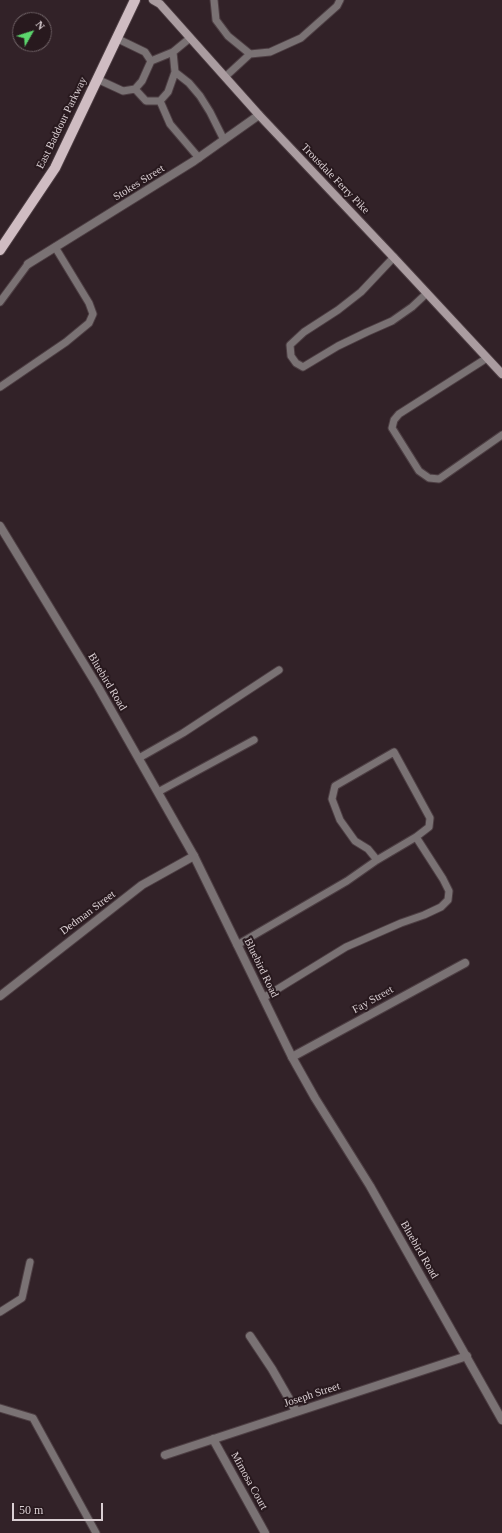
<!DOCTYPE html>
<style>
body{margin:0}
#map{position:relative;width:502px;height:1533px;overflow:hidden;background:#322228;font-family:"Times New Roman",serif}
canvas{display:block}
.north{position:absolute;left:12px;top:12px;width:40px;height:40px;box-sizing:border-box;background:#28191e;border:1px solid #6f6266;border-radius:50%;rotate:51deg;font-size:11px;font-weight:700;line-height:16px;text-align:center;color:#dacfd3}
.north::after{content:'';display:block;margin:auto;width:14px;height:18px;background:#5cd56d;clip-path:polygon(50% 0,100% 100%,50% 72%,0 100%)}
.scale{position:absolute;left:12px;top:1503px;width:91px;height:18px;box-sizing:border-box;border:2px solid #dacfd3;border-top:0;padding-left:5px;font-size:12px;line-height:14px;white-space:nowrap;color:#dacfd3;-webkit-text-stroke:3px #28191e;paint-order:stroke}
</style>
<div id="map">
<canvas width="502" height="1533"></canvas>
<div class="north">N</div>
<div class="scale">50 m</div>
</div>
<script>
const ctx = document.querySelector('canvas').getContext('2d');
ctx.lineJoin = 'round';
const toPath = rows => new Path2D(rows.map(r => 'M' + r).join(''));
function trace(path, color, width, dash) { ctx.strokeStyle = color; ctx.lineWidth = width; ctx.lineCap = dash ? 'butt' : 'round'; ctx.setLineDash(dash || []); ctx.stroke(path); }
function write(font, color, halo, rows, align = 'center') {
  ctx.font = font + ' "Times New Roman",serif'; ctx.lineWidth = 4; ctx.setLineDash([]); ctx.textBaseline = 'middle'; ctx.strokeStyle = halo; ctx.fillStyle = color; for (const [text, x, y, turn = 0] of rows) {
    ctx.save(); ctx.translate(x, y); ctx.rotate((+turn || 0) * Math.PI / 180); ctx.textAlign = isNaN(turn) ? turn : align; if (halo) ctx.strokeText(text, 0, 0); ctx.fillText(text, 0, 0); ctx.restore();
  }
}
const service = toPath([
 [214,0,216,20,228,36,250,54,270,52,301,38,337,6,340,0],
 [151,61,173,52,190,38],
 [175,72,189,83,200,96,210,112,224,140],
 [225,77,250,54],
 [97,79,123,91,135,89,142,81,151,61,145,52,116,38],
 [135,89,146,101,160,101,168,92,175,72,173,52],
 [160,101,170,124,199,158],
 [394,257,361,292,338,310,304,332,290,345,291,356,296,363,303,367,338,346,367,332,392,321,412,307,427,293],
 [0,302,28,264],
 [487,358,399,414,394,420,392,428,419,471,429,478,439,479,502,435],
 [0,387,66,342,89,323,93,314,89,303,55,247],
 [139,758,183,733,279,670],
 [158,792,254,740],
 [237,945,347,881,377,860,416,837,429,827,430,818,394,752,335,786,332,799,340,820,355,841,368,849,377,860],
 [263,998,346,947,401,923,424,915,441,907,448,900,449,891,443,879,416,837],
 [0,1312,22,1298,30,1262],
 [0,1408,33,1418,96,1533]
]);
const minor = toPath([
 [28,264,194,161,259,115],
 [0,996,142,885,194,856],
 [292,1057,465,963],
 [250,1336,272,1369,296,1411],
 [213,1439,265,1533],
 [165,1455,467,1356]
]);
const tertiary = toPath([
 [0,526,98,687,194,856,292,1057,315,1098,370,1186,502,1420]
]);
const secondary = toPath([
 [153,0,160,4,259,115,397,261,502,374]
]);
const primary = toPath([
 [0,250,55,168,135,0]
]);
const streetNames = [
 ["East Baddour Parkway",62,123,-64],
 ["Trousdale Ferry Pike",335,179,46],
 ["Stokes Street",139,183,-32],
 ["Bluebird Road",107,682,59],
 ["Dedman Street",88,913,-37],
 ["Bluebird Road",261,968,64],
 ["Fay Street",373,1000,-29],
 ["Bluebird Road",419,1250,60],
 ["Joseph Street",312,1395,-18],
 ["Mimosa Court",249,1481,61]
];
trace(service, '#4d3e43', 9);
trace(minor, '#4d3e43', 10);
trace(tertiary, '#4d3e43', 10);
trace(secondary, '#4d3e43', 10);
trace(primary, '#4d3e43', 12);
trace(service, '#7a7274', 7);
trace(minor, '#7a7274', 8);
trace(tertiary, '#7a7274', 8);
trace(secondary, '#aa9ca0', 8);
trace(primary, '#cfbcc2', 10);
write('11px', '#dacfd3', '#28191e', streetNames);
</script>
